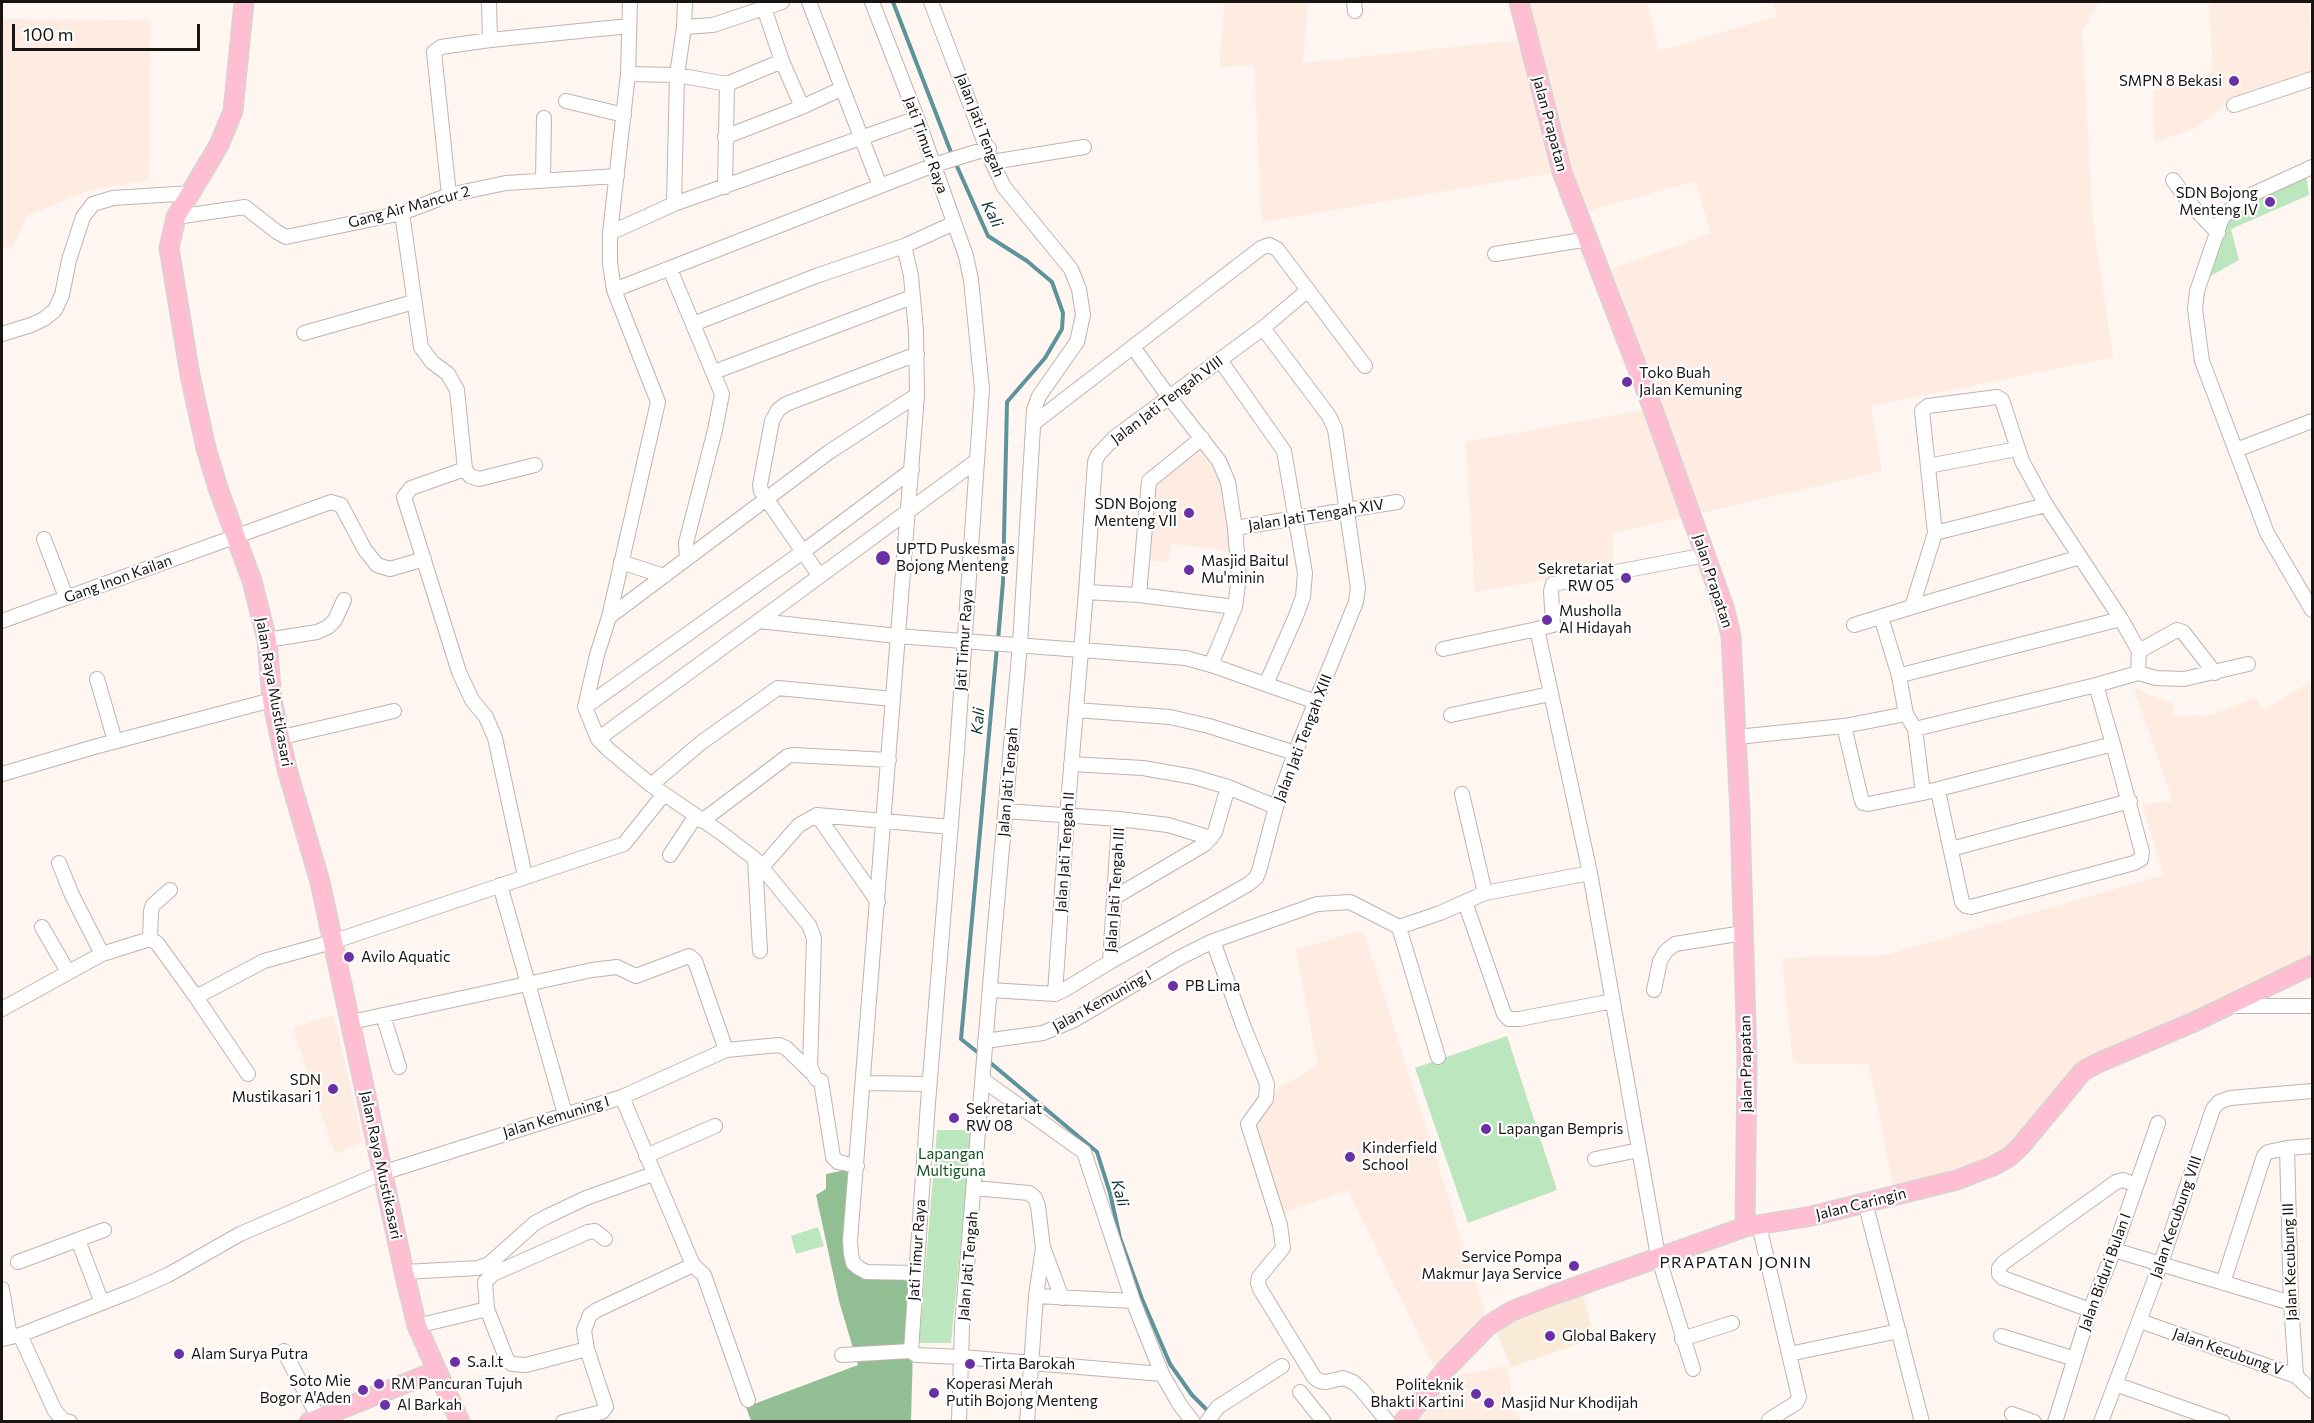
<!DOCTYPE html>
<style>
body{margin:0}
#map{position:relative;width:2314px;height:1423px;overflow:hidden;background:#fff5f1;font-family:Commissioner,sans-serif}
canvas{display:block}
.frame{position:absolute;inset:0;border:3px solid #171412;pointer-events:none}
.scale{position:absolute;left:12px;top:24px;width:188px;height:27px;box-sizing:border-box;border:3px solid #171412;border-top:0;padding-left:8px;font-size:18px;line-height:21px;white-space:nowrap;color:#171412;-webkit-text-stroke:4px #fff;paint-order:stroke}
</style>
<div id="map">
<canvas width="2314" height="1423"></canvas>
<div class="frame"></div>
<div class="scale">100 m</div>
</div>
<script>
const ctx = document.querySelector('canvas').getContext('2d');
ctx.lineJoin = 'round';
function fillPath(path, color) { ctx.fillStyle = color; ctx.fill(path, 'evenodd'); }
const toPath = rows => new Path2D(rows.map(r => 'M' + r).join(''));
function trace(path, color, width, dash) { ctx.strokeStyle = color; ctx.lineWidth = width; ctx.lineCap = dash ? 'butt' : 'round'; ctx.setLineDash(dash || []); ctx.stroke(path); }
function write(font, color, halo, rows, align = 'center') {
  ctx.font = font + ' Commissioner,sans-serif'; ctx.lineWidth = 4.5; ctx.setLineDash([]); ctx.textBaseline = 'middle'; ctx.strokeStyle = halo; ctx.fillStyle = color; for (const [text, x, y, turn = 0] of rows) {
    ctx.save(); ctx.translate(x, y); ctx.rotate((+turn || 0) * Math.PI / 180); ctx.textAlign = isNaN(turn) ? turn : align; if (halo) ctx.strokeText(text, 0, 0); ctx.fillText(text, 0, 0); ctx.restore();
  }
}
const commercial = toPath([
 [1582,1291,1594,1338,1511,1367,1496,1330,1537,1308]
]);
const built = toPath([
 [1225,2,1308,2,1303,63,1520,40,1508,2,1647,2,1659,51,1777,16,1773,2,2099,2,2082,32,2093,222,2113,357,1871,406,1882,471,1613,533,1613,568,1475,592,1466,442,1660,407,1612,269,1711,233,1695,181,1585,212,1570,170,1262,222,1254,65,1219,67],
 [2209,2,2309,2,2312,70,2228,103,2196,128,2154,142,2154,91,2213,71],
 [2,19,150,20,149,180,90,190,27,216,13,247,2,248],
 [1201,443,1225,483,1233,551,1172,544,1168,562,1145,560,1151,482],
 [2312,681,2312,966,2081,1070,2020,1149,1896,1200,1869,1064,1793,1063,1782,958,1886,955,2164,875,2142,804,2173,801,2134,688,2173,704,2172,716,2212,715,2254,698,2264,710],
 [1361,930,1365,936,1489,1325,1439,1377,1348,1190,1281,1214,1254,1124,1276,1089,1318,1066,1296,950],
 [334,1015,363,1142,335,1154,293,1028],
 [1506,1366,1516,1412,1522,1421,1414,1422,1457,1376]
]);
const green = toPath([
 [2306,174,2309,195,2231,229,2239,260,2209,277,2221,229,2239,204],
 [1507,1036,1557,1190,1468,1223,1415,1068],
 [937,1130,972,1130,951,1343,919,1343],
 [818,1227,824,1246,796,1254,791,1236]
]);
const forest = toPath([
 [850,1169,854,1263,859,1268,915,1273,911,1421,751,1421,746,1407,858,1365,839,1301,816,1195,826,1189,826,1174]
]);
const stream = toPath([
 [893,2,952,155],
 [955,162,988,236,1027,261,1052,282,1063,313,1062,329,1045,358,1007,402,1003,582,998,640],
 [981,1055,961,1039,997,647],
 [987,1060,1097,1152,1110,1193,1120,1238,1142,1299,1170,1364,1192,1395,1209,1412]
]);
const minor = toPath([
 [630,2,628,74,610,233,610,263,614,290,658,402,609,617,597,655,585,707,598,739,609,750,651,785,720,832,755,859,809,925,814,938,810,1067,816,1079,821,1081,833,1157,838,1162,857,1166],
 [809,2,880,186],
 [872,2,917,118,966,256,971,280,982,389,957,750,928,1103,911,1351,916,1355,962,1357,1162,1374,1180,1405,1193,1422],
 [931,2,992,162,1004,187,1071,269,1079,289,1083,315,1077,342,1039,396,1034,410,1020,644,994,938,962,1326,959,1422],
 [1354,2,1355,11],
 [764,8,782,61,802,107],
 [684,27,713,25,782,2],
 [490,40,629,26],
 [628,74,677,75,727,84,782,61],
 [566,101,624,115],
 [2234,105,2312,79],
 [725,137,802,107,841,89],
 [992,162,1084,147],
 [2312,167,2240,200,2222,218,2197,291,2195,309,2202,361,2267,533,2312,610],
 [543,180,544,118],
 [2173,180,2192,206,2218,233],
 [725,187,727,84],
 [449,195,434,52,441,47,490,40,489,2],
 [674,204,677,75,684,27,685,2],
 [402,213,421,347,432,362,448,374,457,390,465,469,411,488,404,497,459,672,472,700,486,717,495,738,525,876],
 [176,217,245,207,277,232,286,237,402,213,449,195,506,183,617,176],
 [610,233,674,204,917,118],
 [904,246,911,276,916,331,917,395,850,1240,851,1254,853,1263,859,1268,866,1272,915,1273],
 [1495,254,1589,239],
 [670,269,722,394,715,430,686,543,687,558],
 [614,290,934,165,989,148],
 [693,324,816,276,904,246,954,223],
 [304,333,414,302],
 [2,334,31,325,44,319,55,310,62,295,69,260,83,217,93,204,113,198,192,193],
 [1133,347,1169,397,1219,461,1228,482,1235,528,1239,578,1235,607,1211,665],
 [1220,360,1284,451,1305,573,1303,597,1296,616,1266,684],
 [714,372,912,297],
 [1034,423,1261,248,1269,245,1277,249,1365,366],
 [2236,450,2312,421],
 [1928,466,2017,449],
 [465,469,470,476,479,479,535,465],
 [1235,528,1397,502],
 [1935,533,2046,505],
 [44,539,66,597],
 [621,562,664,576],
 [819,575,761,491,760,485,772,421,778,410,786,404,917,354],
 [1086,592,1139,595,1235,607],
 [1139,595,1149,481,1202,438],
 [1912,607,2080,557],
 [609,617,829,452,917,395],
 [1881,617,1899,676],
 [2,621,331,502,341,505,365,550,377,565,390,569,424,559],
 [759,621,897,636,1186,658,1211,665,1316,702],
 [1854,625,1912,607,1935,533,1922,411,1928,406,1997,397,2002,400,2022,461,2046,505,2121,619],
 [267,640,317,632,328,627,335,620,344,600],
 [1443,649,1537,629],
 [2138,673,2156,678,2184,679,2248,664],
 [97,679,115,741],
 [585,707,804,551,912,470],
 [1076,710,1170,717,1209,726,1295,753],
 [1906,714,1899,676,1905,674,2121,619,2139,651],
 [1451,715,1550,694],
 [1844,726,1861,798,1863,803,1868,804,1923,793,1915,729],
 [282,737,394,711],
 [1737,737,1844,726,1906,714,1915,729,2096,685,2138,673,2139,651,2177,630,2183,632,2215,673],
 [598,739,975,462],
 [1071,764,1143,768,1194,777,1228,787,1276,807],
 [2,774,94,747,272,700],
 [651,785,702,742,778,688,893,699],
 [1938,791,1962,902,1966,906,1971,907,2134,863,2141,859,2142,852,2113,744],
 [1923,793,2113,744,2096,685],
 [1462,794,1485,893],
 [1005,811,1119,819,1168,825,1211,838],
 [817,815,878,902],
 [702,821,788,756,793,755,889,760],
 [1951,849,2130,801],
 [670,855,695,817],
 [755,859,760,951],
 [59,863,72,895,102,954],
 [763,866,799,825,817,815,951,827],
 [500,885,565,1114],
 [1115,897,1205,844,1215,832,1228,787],
 [1465,902,1504,1014,1509,1019,1519,1019,1613,1001],
 [42,927,68,972],
 [1399,927,1438,1057],
 [150,939,151,911,153,905,170,890],
 [1213,941,1243,1025,1267,1084,1266,1099,1248,1124,1280,1225,1283,1248,1259,1277,1258,1283,1260,1289,1314,1377,1319,1381,1326,1382,1343,1378,1353,1382,1361,1389,1388,1422],
 [1110,962,1119,819],
 [990,990,1055,994,1064,990,1110,962,1247,885,1256,878,1259,871,1276,807,1295,753,1356,602,1358,588,1335,429,1329,416,1263,328],
 [1654,990,1660,961,1666,951,1675,944,1743,933],
 [1055,994,1067,816,1086,592,1095,462,1098,455,1114,438,1263,328,1308,290],
 [196,997,248,1074],
 [2231,1006,2312,1006],
 [2,1009,102,954,150,939,157,943,196,997,264,961,332,942,624,844,664,794],
 [383,1015,399,1067],
 [351,1022,592,970,617,967,636,976,689,956,695,961,726,1050],
 [985,1041,1043,1033,1074,1020,1179,958,1213,941,1317,904,1350,902,1399,927,1440,913,1485,893,1590,873],
 [983,1080,1084,1152,1133,1301,1162,1374],
 [863,1083,929,1084],
 [622,1097,693,1265,704,1275,748,1400],
 [2287,1148,2291,1303,2296,1376],
 [646,1156,715,1126],
 [1595,1159,1639,1150],
 [974,1188,1029,1193,1035,1198,1038,1206,1043,1248,1036,1296,1027,1422],
 [1865,1202,1922,1422],
 [1759,1225,1799,1397,1796,1403,1769,1420],
 [78,1240,102,1303],
 [1044,1250,1062,1298],
 [2114,1250,2291,1303],
 [18,1262,104,1230],
 [404,1272,478,1268,489,1264,535,1223,548,1216,586,1198,653,1174],
 [2223,1283,2264,1156,2268,1152,2287,1148,2312,1146],
 [2,1289,10,1337],
 [1036,1296,1133,1301],
 [487,1309,507,1360,512,1364,526,1365,587,1349],
 [2090,1310,2003,1278,1999,1274,1999,1268,2003,1263,2116,1182,2123,1180,2136,1185],
 [2140,1321,2296,1376,2312,1391],
 [417,1326,487,1309,485,1282,493,1274,588,1232,595,1231,605,1239],
 [20,1335,55,1411,64,1421,70,1422],
 [2001,1336,2075,1359],
 [2,1339,20,1335,132,1291,168,1275,240,1234,382,1173,622,1097,726,1050,779,1045,786,1048,812,1073],
 [1682,1339,1732,1323],
 [284,1351,318,1417],
 [1789,1354,1899,1331],
 [842,1355,911,1351],
 [1693,1369,1658,1256,1590,873,1537,629,1553,625,1551,591,1553,584,1706,555],
 [2115,1384,2223,1422],
 [1300,1392,1324,1422],
 [2012,1414,2034,1422],
 [563,1422,602,1412,606,1407,587,1349,584,1330,590,1315,597,1310,693,1265],
 [1207,1422,1218,1407,1282,1366],
 [2055,1422,2090,1310,2114,1250,2158,1123],
 [2101,1422,2161,1263,2213,1109,2219,1102,2230,1098,2312,1091]
]);
const major = toPath([
 [244,2,233,111,219,145,176,217,169,248,190,375,206,448,218,488,252,581,267,640,272,700,287,769,320,882,404,1272,417,1326,460,1422],
 [1519,2,1562,172,1650,401,1725,610,1731,636,1740,813,1747,1061,1745,1227],
 [309,1422,436,1371],
 [1403,1422,1446,1369,1489,1325,1512,1311,1553,1295,1745,1227,1812,1216,1957,1180,1993,1166,2009,1157,2020,1147,2083,1071,2098,1063,2196,1021,2312,965]
]);
const markers = [
 [2234,81,6,"#6c30a6"],
 [2270,202,6,"#6c30a6"],
 [1627,382,6,"#6c30a6"],
 [1189,513,6,"#6c30a6"],
 [883,558,8,"#6c30a6"],
 [1189,570,6,"#6c30a6"],
 [1626,578,6,"#6c30a6"],
 [1547,620,6,"#6c30a6"],
 [349,957,6,"#6c30a6"],
 [1173,986,6,"#6c30a6"],
 [333,1089,6,"#6c30a6"],
 [954,1118,6,"#6c30a6"],
 [1486,1129,6,"#6c30a6"],
 [1350,1157,6,"#6c30a6"],
 [1574,1266,6,"#6c30a6"],
 [1550,1336,6,"#6c30a6"],
 [179,1354,6,"#6c30a6"],
 [455,1362,6,"#6c30a6"],
 [970,1364,6,"#6c30a6"],
 [379,1384,6,"#6c30a6"],
 [363,1390,6,"#6c30a6"],
 [934,1393,6,"#6c30a6"],
 [1476,1394,6,"#6c30a6"],
 [1489,1403,6,"#6c30a6"],
 [385,1405,6,"#6c30a6"]
];
const poiNames = [
 ["SMPN 8 Bekasi",2222,81,"right"],
 ["SDN Bojong",2258,193,"right"],
 ["Menteng IV",2258,210,"right"],
 ["Toko Buah",1639,373],
 ["Jalan Kemuning",1639,390],
 ["SDN Bojong",1177,504,"right"],
 ["Menteng VII",1177,521,"right"],
 ["UPTD Puskesmas",896,549],
 ["Bojong Menteng",896,566],
 ["Masjid Baitul",1201,561],
 ["Mu'minin",1201,578],
 ["Sekretariat",1614,569,"right"],
 ["RW 05",1614,586,"right"],
 ["Musholla",1559,611],
 ["Al Hidayah",1559,628],
 ["Avilo Aquatic",361,957],
 ["PB Lima",1185,986],
 ["SDN",321,1080,"right"],
 ["Mustikasari 1",321,1097,"right"],
 ["Sekretariat",966,1109],
 ["RW 08",966,1126],
 ["Lapangan Bempris",1498,1129],
 ["Kinderfield",1362,1148],
 ["School",1362,1165],
 ["Service Pompa",1562,1257,"right"],
 ["Makmur Jaya Service",1562,1274,"right"],
 ["Global Bakery",1562,1336],
 ["Alam Surya Putra",191,1354],
 ["S.a.l.t",467,1362],
 ["Tirta Barokah",982,1364],
 ["Soto Mie",351,1381,"right"],
 ["Bogor A'Aden",351,1398,"right"],
 ["RM Pancuran Tujuh",391,1384],
 ["Koperasi Merah",946,1384],
 ["Putih Bojong Menteng",946,1401],
 ["Politeknik",1464,1385,"right"],
 ["Bhakti Kartini",1464,1402,"right"],
 ["Masjid Nur Khodijah",1501,1403],
 ["Al Barkah",397,1405]
];
const streetNames = [
 ["Jalan Prapatan",1550,124,75],
 ["Jalan Jati Tengah",980,125,69],
 ["Jati Timur Raya",926,145,70],
 ["Gang Air Mancur 2",409,207,-15],
 ["Jalan Jati Tengah VIII",1167,400,-37],
 ["Jalan Jati Tengah XIV",1316,515,-9],
 ["Gang Inon Kailan",118,579,-20],
 ["Jalan Prapatan",1713,581,72],
 ["Jati Timur Raya",964,640,-86],
 ["Jalan Raya Mustikasari",274,692,80],
 ["Jalan Jati Tengah XIII",1303,738,-69],
 ["Jalan Jati Tengah",1008,782,-85],
 ["Jalan Jati Tengah II",1065,852,-86],
 ["Jalan Jati Tengah III",1115,890,-86],
 ["Jalan Kemuning I",1102,1001,-29],
 ["Jalan Prapatan",1746,1064,-91],
 ["Jalan Kemuning I",556,1117,-17],
 ["Jalan Raya Mustikasari",381,1165,78],
 ["Jalan Caringin",1861,1204,-14],
 ["Jalan Kecubung VIII",2176,1217,-71],
 ["Jati Timur Raya",917,1250,-86],
 ["Jalan Kecubung III",2290,1262,-92],
 ["Jalan Jati Tengah",968,1266,-85],
 ["Jalan Biduri Bulan I",2105,1272,-70],
 ["Jalan Kecubung V",2228,1352,19]
];
const parkNames = [
 ["Lapangan",951,1154],
 ["Multiguna",951,1171]
];
const waterNames = [
 ["Kali",992,214,63],
 ["Kali",978,721,-85],
 ["Kali",1120,1193,75]
];
const neighbourhoodNames = [
 ["PRAPATAN JONIN",1736,1263]
];
fillPath(commercial, '#faebd8');
fillPath(built, '#feebe2');
fillPath(green, '#bce6be');
fillPath(forest, '#91bf93');
trace(stream, '#5d939a', 4);
trace(minor, '#bfb4af', 16);
trace(major, '#d5d5d4', 21);
trace(minor, '#fff', 14);
trace(major, '#ffbed1', 18);
for (const [x, y, r, color] of markers) { const dot = new Path2D(); dot.arc(x, y, r, 0, 2 * Math.PI); ctx.fillStyle = color; ctx.fill(dot); trace(dot, '#fff', 2); }
write('15px', '#171412', '#fff', poiNames, 'left');
write('15px', '#171412', '#fff', streetNames);
write('15px', '#0e531c', '#fff', parkNames);
write('italic 16px', '#0d3439', '#fff', waterNames);
ctx.letterSpacing = '1.5px';
write('16px', '#171412', '#fff', neighbourhoodNames);
ctx.letterSpacing = '0px';
</script>
